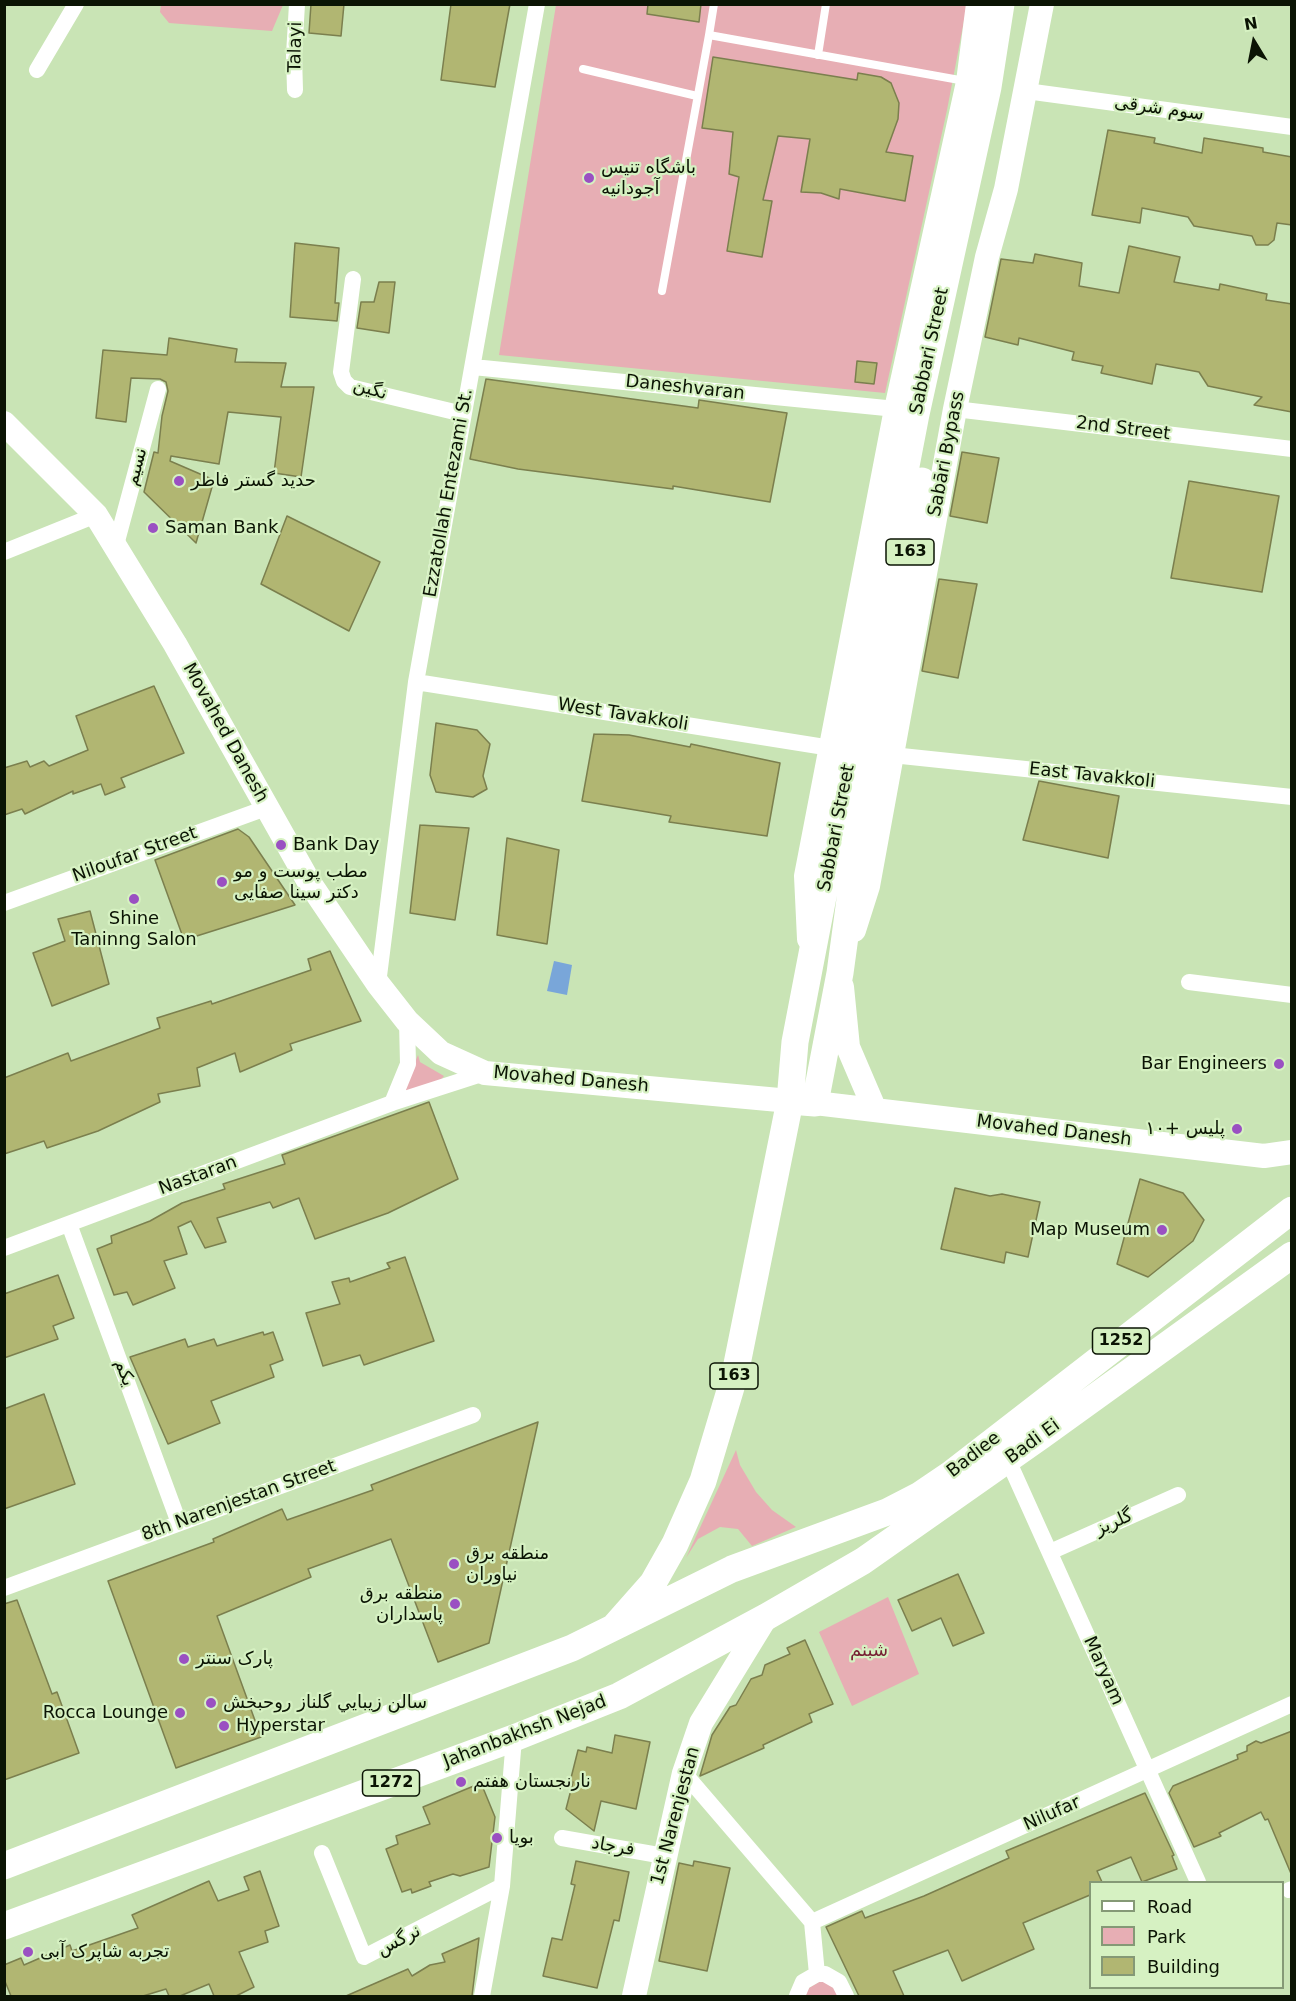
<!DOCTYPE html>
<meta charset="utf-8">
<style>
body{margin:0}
#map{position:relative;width:1296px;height:2001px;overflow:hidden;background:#c9e4b5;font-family:"DejaVu Sans",sans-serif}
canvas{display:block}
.frame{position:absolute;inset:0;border:6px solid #0b1404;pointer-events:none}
.legend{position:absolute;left:1089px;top:1881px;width:195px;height:108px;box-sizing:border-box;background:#d6f1c2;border:2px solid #859976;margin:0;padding:8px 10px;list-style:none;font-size:18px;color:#0b1404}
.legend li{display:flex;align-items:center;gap:12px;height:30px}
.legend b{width:30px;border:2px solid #859976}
.north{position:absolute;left:1224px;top:12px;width:60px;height:60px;-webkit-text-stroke:4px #d6f1c2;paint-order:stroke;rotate:350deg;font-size:16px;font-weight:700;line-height:24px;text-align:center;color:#0b1404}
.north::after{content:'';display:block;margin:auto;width:21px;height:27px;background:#0b1404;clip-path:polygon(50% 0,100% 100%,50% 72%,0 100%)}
</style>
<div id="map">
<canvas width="1296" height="2001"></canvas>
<div class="frame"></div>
<ul class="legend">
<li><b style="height:8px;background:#fff"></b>Road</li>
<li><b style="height:16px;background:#e7aeb4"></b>Park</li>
<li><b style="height:16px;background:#b1b672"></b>Building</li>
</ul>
<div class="north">N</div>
</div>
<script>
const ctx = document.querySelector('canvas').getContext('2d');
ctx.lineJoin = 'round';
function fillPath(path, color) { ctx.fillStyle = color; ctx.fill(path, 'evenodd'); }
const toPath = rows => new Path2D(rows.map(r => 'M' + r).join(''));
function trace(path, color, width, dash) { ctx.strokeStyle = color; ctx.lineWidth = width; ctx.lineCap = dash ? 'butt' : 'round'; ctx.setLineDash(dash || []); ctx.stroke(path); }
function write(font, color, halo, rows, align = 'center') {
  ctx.font = font + ' "DejaVu Sans","Noto Sans Arabic",sans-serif'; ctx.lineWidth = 4.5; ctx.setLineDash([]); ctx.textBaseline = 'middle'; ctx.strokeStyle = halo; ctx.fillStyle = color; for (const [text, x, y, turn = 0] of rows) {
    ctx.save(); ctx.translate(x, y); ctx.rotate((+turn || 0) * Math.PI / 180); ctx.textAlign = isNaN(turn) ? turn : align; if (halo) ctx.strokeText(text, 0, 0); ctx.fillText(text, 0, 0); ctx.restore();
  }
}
const green = toPath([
 [161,5,161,4,283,5,272,31,169,23,160,12],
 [556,5,967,5,947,110,885,393,499,355],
 [418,1055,420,1062,444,1076,438,1083,403,1092],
 [736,1450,740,1465,756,1492,772,1510,796,1527,752,1546,738,1529,720,1527,698,1539,686,1558],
 [888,1597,919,1674,852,1706,819,1632],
 [824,1979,842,1996,802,1996,802,1992]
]);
const water = toPath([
 [554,961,572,965,567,995,547,991]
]);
const building = toPath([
 [311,4,344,4,341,36,309,33,311,4],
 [451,4,510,4,495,87,441,80,451,4],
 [648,4,701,4,699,22,647,14,648,4],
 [713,57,857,80,858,73,881,77,891,83,899,103,898,119,886,152,913,156,905,201,840,189,839,199,821,193,801,192,810,139,778,136,763,200,772,201,762,257,727,251,739,177,729,174,733,132,702,128,713,57],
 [1108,130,1155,138,1154,143,1202,153,1204,138,1263,148,1263,152,1292,157,1292,225,1277,223,1274,240,1268,245,1256,245,1252,236,1194,226,1188,217,1142,208,1140,223,1092,215,1108,130],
 [295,243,339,248,335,303,339,303,337,321,290,317,295,243],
 [1129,246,1180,257,1174,282,1219,290,1220,284,1267,294,1266,300,1292,304,1292,412,1254,405,1262,397,1208,386,1199,372,1156,364,1152,384,1101,373,1103,366,1072,360,1074,352,1019,338,1018,345,985,337,1001,259,1033,263,1035,254,1082,263,1079,286,1119,293,1129,246],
 [379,282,395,282,389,333,357,328,361,302,374,302,379,282],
 [169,338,237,349,235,362,286,363,281,387,314,387,301,477,274,473,281,417,228,412,219,464,171,456,170,461,214,480,196,543,144,492,154,452,158,453,162,416,168,391,166,382,160,379,131,378,126,422,96,418,103,350,167,355,169,338],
 [857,361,877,363,874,384,855,382,857,361],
 [486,379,698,408,699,400,787,413,770,502,673,486,673,489,518,469,470,459,486,379],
 [962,452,999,458,987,523,950,516,962,452],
 [1189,481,1279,496,1262,592,1171,578,1189,481],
 [287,516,380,562,349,631,261,584,287,516],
 [939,579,977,584,958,678,922,671,939,579],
 [154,686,184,753,121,778,125,787,105,795,101,784,73,794,73,791,25,814,22,809,4,815,4,768,27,761,30,767,44,761,49,766,88,750,76,716,154,686],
 [436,723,477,730,490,744,483,776,487,789,473,797,436,792,430,775,436,723],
 [594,734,629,735,690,747,691,744,780,763,767,836,669,822,671,816,582,801,594,734],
 [1039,781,1119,796,1108,858,1023,840,1039,781],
 [420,825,469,828,455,920,410,913,420,825],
 [238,829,249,837,295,905,184,940,155,860,238,829],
 [507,838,559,850,547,944,497,935,507,838],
 [90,911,109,984,52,1006,33,953,65,941,58,919,90,911],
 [330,951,361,1021,290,1044,292,1050,240,1072,235,1053,197,1068,200,1086,158,1094,160,1102,98,1131,47,1148,44,1141,4,1154,4,1078,68,1053,71,1061,160,1028,157,1018,211,1001,212,1004,311,970,308,959,330,951],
 [429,1102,458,1179,388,1213,315,1239,299,1198,273,1208,270,1202,217,1218,226,1242,205,1248,191,1221,178,1227,187,1254,164,1261,175,1288,133,1305,127,1292,114,1295,97,1249,112,1243,111,1236,150,1221,182,1203,225,1189,223,1184,285,1164,282,1155,429,1102],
 [1140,1179,1183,1193,1204,1220,1193,1241,1148,1277,1117,1264,1140,1179],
 [955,1188,990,1196,1002,1194,1040,1202,1028,1257,1006,1252,1004,1263,941,1249,955,1188],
 [405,1257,434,1341,364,1365,360,1355,323,1366,306,1313,340,1304,332,1282,349,1278,350,1282,390,1268,387,1263,405,1257],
 [58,1275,74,1318,53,1326,58,1339,4,1358,4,1294,58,1275],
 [263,1332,264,1335,273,1332,283,1360,270,1365,274,1377,211,1401,220,1423,168,1444,130,1357,185,1339,188,1347,214,1339,217,1346,263,1332],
 [44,1394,75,1484,4,1509,4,1409,44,1394],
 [538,1422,489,1643,438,1662,391,1539,308,1569,311,1577,217,1616,261,1737,176,1768,108,1581,214,1542,213,1539,282,1509,287,1520,373,1490,371,1485,538,1422],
 [958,1574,984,1633,953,1646,941,1618,912,1631,898,1600,958,1574],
 [17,1600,52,1694,57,1692,79,1753,4,1780,4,1604,17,1600],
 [805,1640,833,1704,809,1714,812,1722,763,1745,764,1748,700,1776,712,1735,730,1707,736,1705,751,1679,762,1675,765,1665,790,1654,787,1648,805,1640],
 [1292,1731,1292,1876,1268,1819,1265,1820,1261,1812,1219,1833,1221,1836,1194,1847,1169,1793,1173,1786,1238,1759,1237,1755,1247,1751,1247,1746,1256,1741,1261,1743,1292,1731],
 [615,1735,650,1742,636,1809,601,1801,594,1831,566,1809,573,1782,570,1782,578,1750,586,1752,587,1747,612,1753,615,1735],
 [481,1783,495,1817,489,1867,460,1876,453,1874,429,1882,431,1886,412,1893,411,1889,402,1892,386,1849,398,1844,396,1836,430,1824,423,1807,481,1783],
 [1145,1793,1174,1855,1172,1856,1177,1869,1142,1882,1131,1857,1097,1871,1102,1882,1090,1882,1090,1895,1023,1923,1034,1949,962,1981,948,1950,893,1971,904,1996,859,1996,826,1927,862,1911,865,1918,924,1896,1009,1858,1006,1851,1145,1793],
 [576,1861,629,1872,619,1921,614,1920,597,1988,543,1976,552,1938,562,1940,575,1885,571,1884,576,1861],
 [694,1861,730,1868,707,1971,659,1961,679,1863,693,1866,694,1861],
 [260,1871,279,1926,265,1931,268,1942,239,1952,254,1987,236,1996,214,1996,209,1984,180,1996,169,1996,166,1989,143,1996,11,1996,4,1979,4,1965,21,1958,24,1965,70,1945,72,1951,138,1928,132,1915,209,1881,218,1901,249,1890,244,1877,260,1871],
 [479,1938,472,1996,346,1996,408,1969,412,1976,430,1965,445,1962,442,1954,479,1938]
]);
const lane = toPath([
 [714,4,709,35,965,81],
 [818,55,826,4],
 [583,69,697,96],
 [662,291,709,35]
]);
const street = toPath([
 [37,70,76,4],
 [295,90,294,55,297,4],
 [1026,91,1292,127],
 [353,279,341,372,344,381,350,387,463,414],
 [473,367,896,409],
 [955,409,1292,449],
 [116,545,158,389],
 [4,552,96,515],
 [416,682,831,748],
 [892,755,1292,797],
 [4,903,266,808],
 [1189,982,1292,995],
 [378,984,416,682,537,4],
 [392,1103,408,1064,407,1021],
 [69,1224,179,1523],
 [4,1248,392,1103,485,1073],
 [1008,1460,1198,1882],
 [1050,1552,1178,1495],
 [4,1588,473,1415],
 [684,1773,812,1922,817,1974],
 [562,1838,664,1856],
 [322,1853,364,1957,502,1886],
 [1289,1890,1292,1889],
 [812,1922,1292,1704],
 [482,1996,502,1886,514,1738],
 [797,1996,803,1982,817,1974,825,1974,839,1982,846,1996]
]);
const secondary = toPath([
 [4,423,96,515,175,644,309,882,378,984,407,1021,441,1053,485,1073,790,1101],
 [854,930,868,886,955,409,987,257,1006,189,1042,4],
 [809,939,806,876,896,409,968,82,978,4],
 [842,987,848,1047,875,1110],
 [815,1103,1264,1156,1292,1152],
 [634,1996,684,1773,701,1723,766,1617]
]);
const primary = toPath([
 [790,1101,815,1103,840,973,852,885,922,481],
 [615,1626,653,1583,675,1544,703,1481,735,1374,790,1101,795,1042,916,414,988,87,1001,4],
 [4,1866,572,1648,732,1569,887,1512,920,1495,951,1474,1292,1210],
 [4,1926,514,1738,619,1696,766,1617,863,1561,1041,1436,1292,1255]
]);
const markers = [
 [589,178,6,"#9a50c2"],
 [179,481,6,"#9a50c2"],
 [153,528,6,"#9a50c2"],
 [281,845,6,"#9a50c2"],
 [222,882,6,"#9a50c2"],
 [134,899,6,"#9a50c2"],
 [1279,1064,6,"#9a50c2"],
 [1237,1129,6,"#9a50c2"],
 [1162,1230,6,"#9a50c2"],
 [454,1564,6,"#9a50c2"],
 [455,1604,6,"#9a50c2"],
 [184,1659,6,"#9a50c2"],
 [211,1703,6,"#9a50c2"],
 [180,1713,6,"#9a50c2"],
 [224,1726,6,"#9a50c2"],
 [461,1782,6,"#9a50c2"],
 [497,1838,6,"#9a50c2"],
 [28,1952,6,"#9a50c2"]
];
const shields = [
 [910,552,48],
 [1121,1341,57],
 [734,1376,48],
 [391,1783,57]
];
const shieldNames = [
 ["163",910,552],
 ["1252",1121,1341],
 ["163",734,1376],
 ["1272",391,1783]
];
const streetNames = [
 ["Talayi",296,47,-89],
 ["سوم شرقی",1159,109,8],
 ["Sabbari Street",930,351,-78],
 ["Daneshvaran",685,388,6],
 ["نگین",370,390,17],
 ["2nd Street",1123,429,7],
 ["Sabāri Bypass",947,454,-79],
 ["نسیم",137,467,-75],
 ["Ezzatollah Entezami St.",449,493,-80],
 ["West Tavakkoli",623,715,9],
 ["Movahed Danesh",225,733,61],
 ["East Tavakkoli",1092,776,6],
 ["Sabbari Street",837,828,-79],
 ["Niloufar Street",135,855,-20],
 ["Movahed Danesh",571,1080,5],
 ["Movahed Danesh",1054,1131,7],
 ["Nastaran",198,1176,-20],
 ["یکم",124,1373,70],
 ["Badi Ei",1033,1442,-36],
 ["Badiee",974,1455,-38],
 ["8th Narenjestan Street",239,1501,-20],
 ["گلریز",1114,1523,-24],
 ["Maryam",1103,1671,66],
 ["Jahanbakhsh Nejad",525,1732,-21],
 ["Nilufar",1052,1814,-24],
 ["1st Narenjestan",676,1816,-75],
 ["فرجاد",613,1847,10],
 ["نرگس",399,1941,-28]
];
const poiNames = [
 ["باشگاه تنیس",601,168],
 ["آجودانیه",601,189],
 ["حدید گستر فاطر",191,481],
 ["Saman Bank",165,528],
 ["Bank Day",293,845],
 ["مطب پوست و مو",234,872],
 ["دکتر سینا صفایی",234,893],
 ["Shine",134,919,"center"],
 ["Taninng Salon",134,940,"center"],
 ["Bar Engineers",1267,1064,"right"],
 ["پلیس +۱۰",1225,1129,"right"],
 ["Map Museum",1150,1230,"right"],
 ["منطقه برق",466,1554],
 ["نیاوران",466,1575],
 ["منطقه برق",443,1594,"right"],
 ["پاسداران",443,1615,"right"],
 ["پارک سنتر",196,1659],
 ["سالن زيبايي گلناز روحبخش",223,1703],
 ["Rocca Lounge",168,1713,"right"],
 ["Hyperstar",236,1726],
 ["نارنجستان هفتم",473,1782],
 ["بویا",509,1838],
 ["تجربه شاپرک آبی",40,1952]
];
const parkNames = [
 ["شبنم",869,1651]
];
fillPath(green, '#e7aeb4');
fillPath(water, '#79a6d9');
fillPath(building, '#b1b672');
trace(building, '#7b7f4e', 1.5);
trace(lane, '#fff', 8);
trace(street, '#fff', 16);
trace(secondary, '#fff', 24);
trace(primary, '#fff', 27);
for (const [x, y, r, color] of markers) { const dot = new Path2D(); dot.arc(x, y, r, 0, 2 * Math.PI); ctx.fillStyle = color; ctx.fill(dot); trace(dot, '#d6f1c2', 2); }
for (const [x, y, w] of shields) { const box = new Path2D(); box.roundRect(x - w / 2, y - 13, w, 26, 4.5); ctx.fillStyle = '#d6f1c2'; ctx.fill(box); trace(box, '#0b1404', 1.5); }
write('bold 16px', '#0b1404', null, shieldNames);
write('18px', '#0b1404', '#d6f1c2', streetNames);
write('18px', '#0b1404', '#d6f1c2', poiNames, 'left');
write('18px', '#772134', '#d6f1c2', parkNames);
</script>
